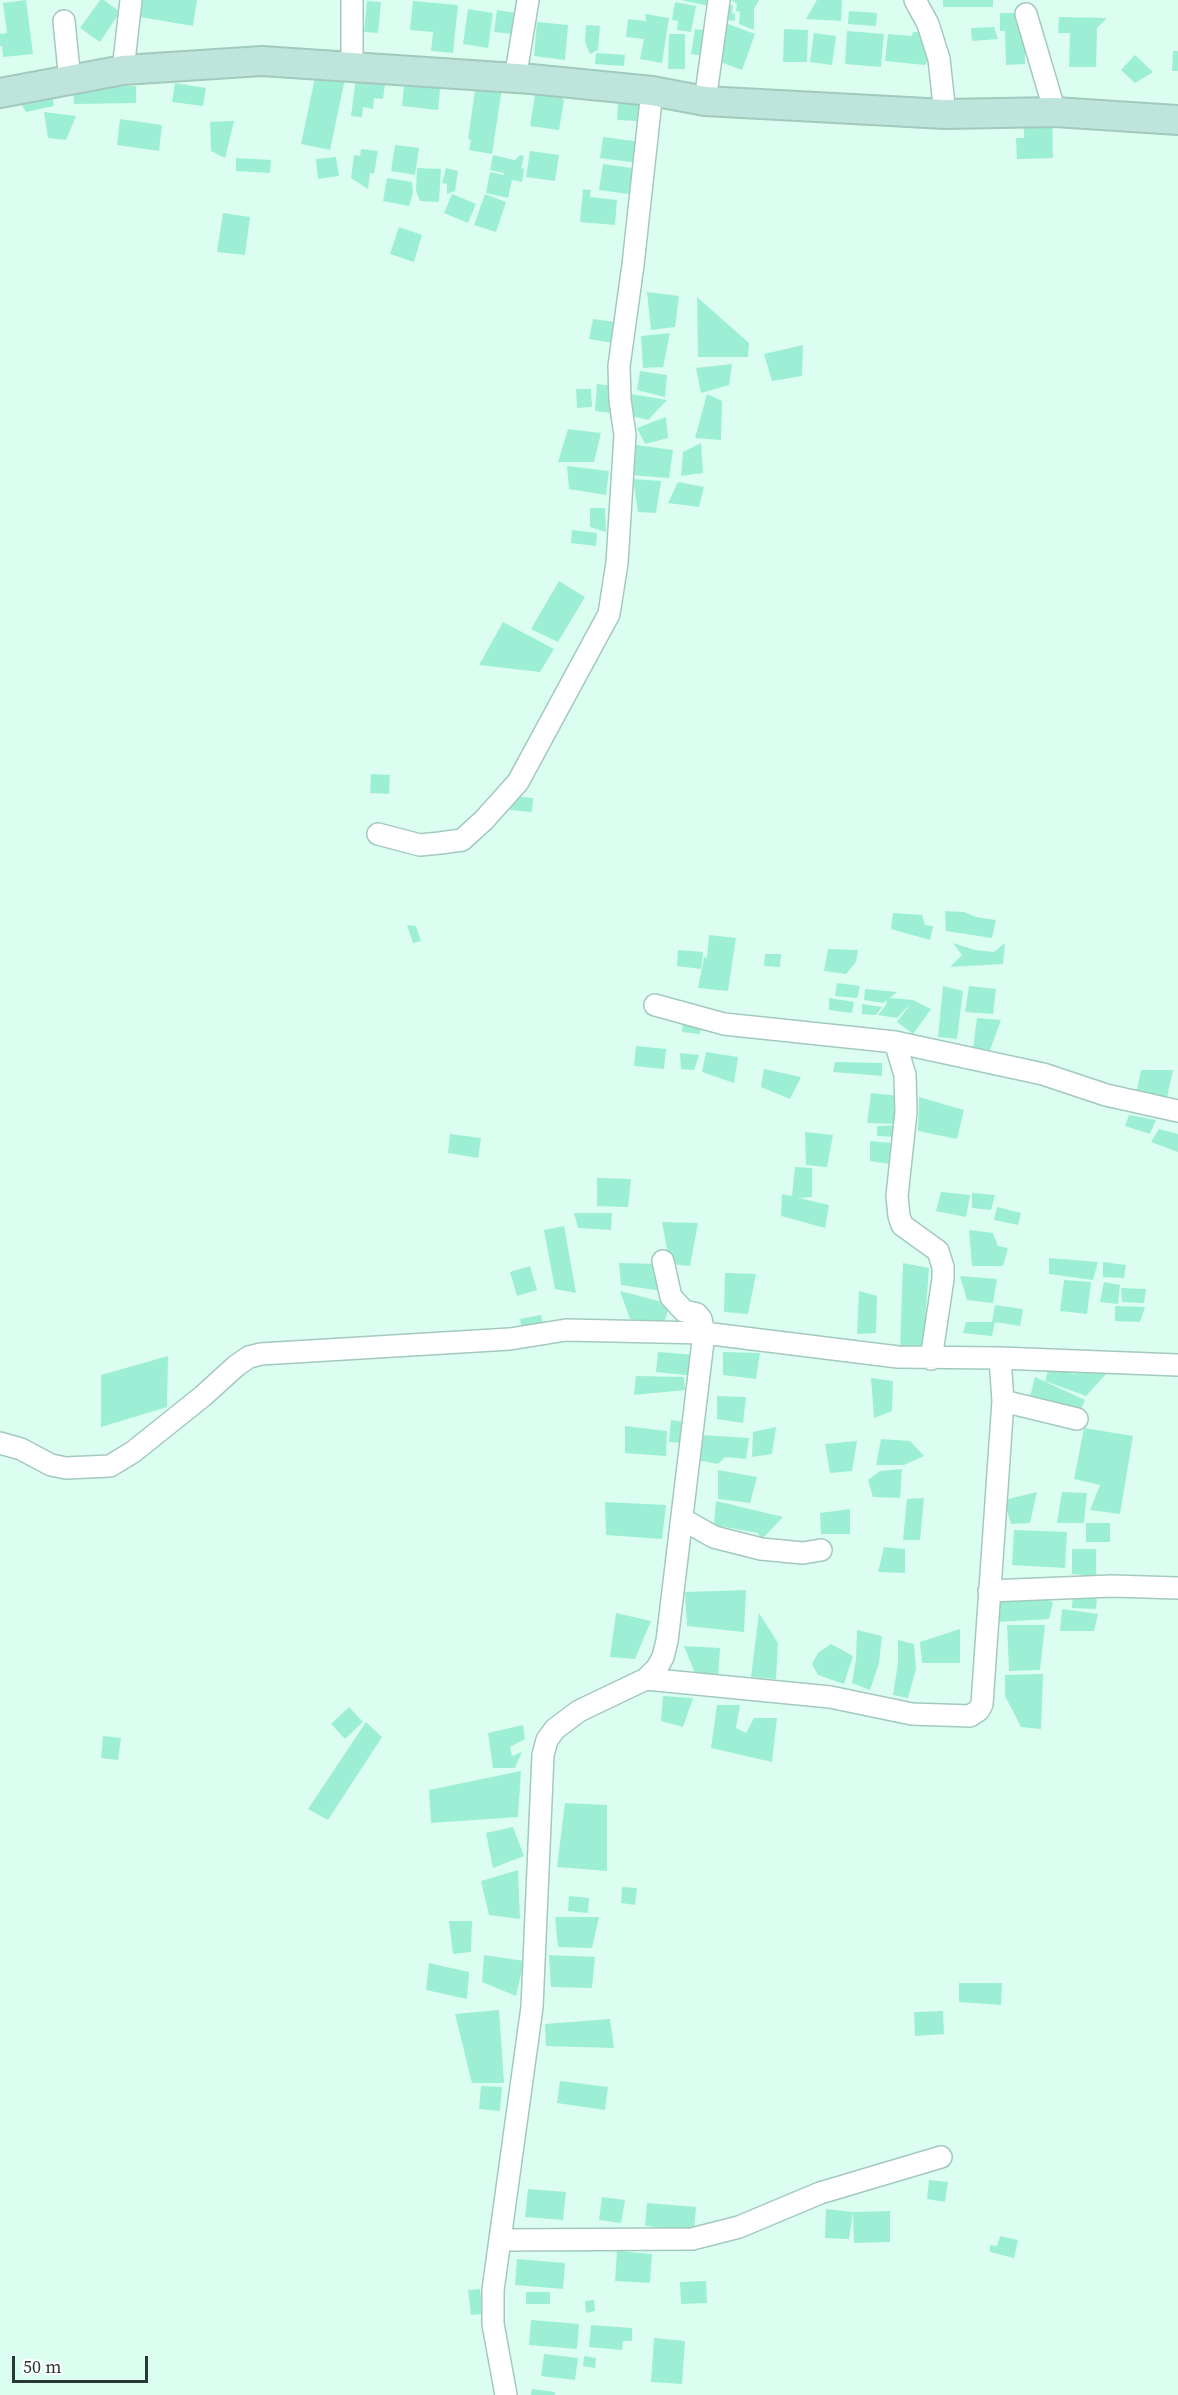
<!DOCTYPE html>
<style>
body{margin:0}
#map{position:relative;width:1178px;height:2395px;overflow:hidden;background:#dcfef1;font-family:"Source Serif 4",serif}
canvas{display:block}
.scale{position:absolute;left:12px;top:2356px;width:136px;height:27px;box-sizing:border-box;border:3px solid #293934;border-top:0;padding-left:8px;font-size:18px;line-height:21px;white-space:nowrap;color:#293934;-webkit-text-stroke:4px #fff;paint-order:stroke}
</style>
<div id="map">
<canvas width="1178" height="2395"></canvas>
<div class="scale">50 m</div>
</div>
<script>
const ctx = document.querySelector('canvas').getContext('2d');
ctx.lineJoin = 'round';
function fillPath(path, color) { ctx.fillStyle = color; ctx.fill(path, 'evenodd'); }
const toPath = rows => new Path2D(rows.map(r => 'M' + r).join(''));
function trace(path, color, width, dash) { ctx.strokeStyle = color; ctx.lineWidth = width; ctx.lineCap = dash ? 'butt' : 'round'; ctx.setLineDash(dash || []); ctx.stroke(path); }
const building = toPath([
 [26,0,33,54,3,57,2,46,0,46,0,34,7,33,3,3],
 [100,0,104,0,120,12,100,42,80,28],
 [143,0,197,0,193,26,140,17],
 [681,0,710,0,709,6],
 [731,0,759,0,754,9,754,30,739,24,740,12,736,11,737,4],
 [817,0,842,0,841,21,806,19],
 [943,0,993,0,993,7,943,7],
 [367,1,381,2,378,33,364,32],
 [413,1,458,5,453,53,431,51,433,32,410,30],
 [675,2,696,6,691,32,677,30,678,21,672,20],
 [727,3,733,6,732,14,735,13,735,21,726,20],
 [468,9,493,13,488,48,463,44],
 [497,10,516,13,513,34,494,32],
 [849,11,877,13,876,26,848,24],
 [1000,13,1016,13,1025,26,1025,64,1006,65,1005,31,1000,31],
 [645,14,669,18,662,63,640,59,644,39,626,37,628,19,646,21],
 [1059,17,1107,18,1097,28,1096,67,1069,67,1070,33,1058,33],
 [720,21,755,34,742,70,720,62],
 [537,22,568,25,565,60,534,56],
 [586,25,600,26,598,50,590,54,585,42],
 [994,27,998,39,972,41,971,28],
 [695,29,708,31,703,56,691,54],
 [784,29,808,30,807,62,783,62],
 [847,31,884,34,881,67,845,64],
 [913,32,921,32,930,57,925,65,885,61,888,34,912,36],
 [814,33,836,36,832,65,810,62],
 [669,34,685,34,685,69,668,69],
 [1173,51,1178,51,1178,71,1172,71],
 [596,53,625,55,624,66,595,64],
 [1135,55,1153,72,1135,83,1121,70],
 [357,70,371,73,385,84,383,99,374,98,373,109,363,107,362,117,351,116],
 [316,73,345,79,330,150,301,144],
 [405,76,441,80,438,110,402,106],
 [477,77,503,82,492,154,469,150,471,140,468,139],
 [537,82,555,85,564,101,559,130,530,126],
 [175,83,206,88,203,106,172,102],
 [136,86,136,103,74,104,73,87],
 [52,94,54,106,26,112,17,97],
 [618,102,639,103,638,121,617,120],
 [44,112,76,116,66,140,48,138],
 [1052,116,1053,158,1017,159,1016,138,1024,138,1024,117],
 [120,119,162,125,159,151,117,145],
 [234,121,225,158,211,151,210,122],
 [603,137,641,142,638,163,600,158],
 [395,145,419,148,415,175,391,171],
 [361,149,378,151,374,174,370,173,368,189,351,178,354,155,360,156],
 [530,151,559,155,555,181,526,177],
 [493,155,515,160,520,155,524,156,521,168,524,169,522,182,512,180,508,198,486,193,490,172,504,175,504,173,490,170],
 [336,157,339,176,318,179,316,159],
 [236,158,271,160,270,173,236,171],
 [603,164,639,169,636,195,599,190],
 [417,168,441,169,439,202,420,201,416,191],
 [446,168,458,171,455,191,447,194,447,184,442,183],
 [387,178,412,182,413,193,409,206,383,201],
 [583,189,591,190,590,197,617,200,615,225,580,222],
 [452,194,476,204,468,223,444,213],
 [485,194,506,202,496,232,474,225],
 [223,213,250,217,245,255,217,252],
 [399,227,422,235,414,262,390,254],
 [647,292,679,296,675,327,651,330],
 [697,297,749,343,748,357,698,357],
 [593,319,622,323,619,344,589,339],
 [670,333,663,367,643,368,641,336],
 [803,345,802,376,772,381,764,354],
 [732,364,729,385,701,393,696,368],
 [640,371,667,375,665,397,637,390],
 [597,384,614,386,612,413,595,411],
 [576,389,591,389,592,407,577,408],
 [631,394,667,400,648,420,628,415],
 [707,394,722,401,721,440,695,438],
 [666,417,668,438,645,444,637,428],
 [568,429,601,433,594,462,558,462],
 [701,443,703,473,681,476,683,452],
 [630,444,673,450,669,478,629,475],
 [567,466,609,471,606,495,569,489],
 [633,479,661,481,656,513,638,512],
 [678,482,704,487,699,507,668,503],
 [590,508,605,508,606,532,590,527],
 [572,530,597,533,596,546,571,543],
 [559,581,585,597,558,642,531,629],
 [503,622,554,649,540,672,479,665],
 [371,774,390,775,389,794,370,793],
 [512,796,533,798,532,812,510,810],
 [945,911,964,912,976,917,996,920,992,938,946,931],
 [893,913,922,915,925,925,933,926,930,940,891,929],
 [407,925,416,926,421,941,413,943],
 [709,935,736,938,728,991,698,988,704,957,707,958],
 [953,943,975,950,994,952,1005,943,1003,964,950,967,962,955],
 [828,949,858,950,856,962,846,974,824,971],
 [678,950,703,952,701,969,677,966],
 [765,954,781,954,780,967,764,966],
 [837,983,860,986,857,998,835,996],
 [943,986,963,991,957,1039,938,1037],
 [969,986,996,989,993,1014,965,1012],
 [865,989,897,992,890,998,913,1000,931,1009,913,1034,897,1022,911,1003,897,1018,878,1015,886,1005,887,1000,883,1003,864,1000],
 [829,998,854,1002,852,1013,829,1010],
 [862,1004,882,1007,876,1015,862,1014],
 [977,1018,1001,1020,990,1050,973,1048],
 [683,1023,702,1023,700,1034,682,1032],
 [636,1046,666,1049,664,1069,634,1066],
 [706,1052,738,1057,734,1083,702,1072],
 [680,1053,699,1055,694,1070,681,1069],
 [835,1062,882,1063,882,1076,833,1072],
 [764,1069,801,1077,790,1099,761,1087],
 [1141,1070,1173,1070,1166,1102,1136,1094],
 [871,1093,900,1096,895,1124,867,1123],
 [919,1097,964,1110,957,1139,918,1131],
 [1129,1115,1156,1120,1150,1134,1125,1126],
 [900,1125,899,1137,877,1136,877,1126],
 [1159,1129,1178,1134,1178,1152,1151,1142],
 [805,1132,833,1135,827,1167,806,1165],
 [450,1134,481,1138,478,1158,448,1153],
 [870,1141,902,1144,896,1165,870,1161],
 [795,1167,812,1168,812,1197,799,1198,829,1205,825,1228,781,1216,782,1194,792,1196],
 [597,1178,631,1179,628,1207,597,1206],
 [941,1192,970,1195,966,1217,936,1211],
 [972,1193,995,1195,991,1210,972,1208],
 [997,1207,1021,1213,1018,1225,994,1220],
 [574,1213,612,1213,611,1230,578,1228],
 [662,1222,698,1223,690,1266,670,1264],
 [564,1226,576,1293,555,1289,544,1230],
 [969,1230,993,1233,998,1246,1008,1248,1003,1266,972,1266],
 [1049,1258,1098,1262,1093,1280,1049,1274],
 [1103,1262,1126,1265,1124,1278,1103,1277],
 [619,1263,660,1264,662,1291,621,1285],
 [903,1263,929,1268,923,1350,900,1350],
 [530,1266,537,1290,517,1296,510,1272],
 [725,1273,756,1274,748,1314,724,1312],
 [960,1276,997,1279,993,1303,967,1300],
 [1064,1280,1091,1282,1087,1314,1060,1311],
 [1104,1282,1120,1285,1118,1304,1100,1302],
 [1121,1288,1146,1289,1144,1303,1122,1302],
 [620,1291,670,1304,664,1323,630,1319],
 [859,1291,877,1296,876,1333,857,1334],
 [995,1305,1023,1309,1020,1326,995,1322,992,1336,963,1333,966,1322,992,1322],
 [1115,1306,1145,1307,1140,1322,1115,1321],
 [541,1315,543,1325,522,1330,520,1319],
 [658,1352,697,1355,695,1376,656,1372],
 [723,1352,760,1353,756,1379,723,1375],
 [168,1356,167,1407,101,1427,101,1375],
 [1050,1364,1075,1374,1082,1366,1107,1373,1086,1396,1045,1381],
 [636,1376,684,1377,685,1390,634,1395],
 [1035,1377,1085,1400,1080,1412,1030,1397],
 [871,1378,893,1381,892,1411,874,1418],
 [717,1396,746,1397,743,1423,717,1419],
 [671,1420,684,1422,682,1443,669,1442],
 [625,1426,667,1431,666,1456,625,1453],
 [776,1427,772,1454,752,1457,753,1432],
 [1084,1428,1133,1436,1120,1514,1090,1510,1100,1485,1074,1479],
 [702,1435,749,1438,746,1459,725,1457,718,1464,697,1460],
 [881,1439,910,1441,924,1456,904,1465,876,1465],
 [857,1441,852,1471,830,1473,825,1444],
 [902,1469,900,1498,873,1497,868,1480,880,1471],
 [718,1470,757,1477,750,1503,718,1499],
 [1037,1492,1030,1523,1011,1524,1004,1500],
 [1062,1492,1087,1493,1084,1523,1057,1523],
 [924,1498,920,1540,903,1540,907,1499],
 [716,1501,783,1517,761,1540,758,1533,714,1525],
 [605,1502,666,1505,662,1539,606,1535],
 [850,1509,850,1534,821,1534,820,1513],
 [1086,1523,1110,1523,1110,1542,1086,1542],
 [1014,1530,1067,1532,1065,1568,1012,1565],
 [884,1547,905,1549,905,1573,878,1572],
 [1072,1549,1096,1549,1096,1576,1072,1574],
 [746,1590,744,1632,687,1626,685,1592],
 [1027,1595,1053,1602,1049,1619,997,1622,995,1600],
 [1073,1595,1097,1595,1096,1609,1072,1608],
 [1062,1609,1098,1614,1094,1631,1060,1631],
 [616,1613,651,1621,635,1659,610,1657],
 [759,1613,778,1643,776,1679,751,1677],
 [1007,1625,1045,1625,1040,1670,1009,1671],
 [960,1629,960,1663,922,1663,920,1642],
 [857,1630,882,1636,879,1663,870,1690,852,1683,856,1659],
 [898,1640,914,1644,916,1669,908,1698,893,1695,898,1663],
 [831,1644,853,1656,844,1684,818,1675,812,1664,818,1653],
 [684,1646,720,1648,718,1679,697,1678],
 [1043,1674,1041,1729,1021,1727,1005,1696,1005,1675],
 [663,1696,693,1698,683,1727,661,1721],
 [717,1705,740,1705,736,1728,746,1733,754,1718,777,1718,772,1762,711,1748],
 [349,1707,363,1722,345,1739,331,1724],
 [366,1722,382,1737,328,1820,308,1809],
 [523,1725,525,1739,510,1747,512,1756,522,1752,515,1768,493,1768,488,1733],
 [103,1736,121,1738,118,1760,101,1758],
 [521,1771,518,1817,431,1823,429,1790],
 [565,1803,607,1805,607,1871,557,1867],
 [513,1827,524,1856,493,1868,486,1833],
 [518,1870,520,1919,489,1915,481,1881],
 [622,1887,637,1888,635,1905,621,1903],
 [569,1896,589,1898,588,1913,568,1911],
 [555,1917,599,1917,592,1948,558,1947],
 [449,1921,472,1921,471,1952,453,1954],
 [484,1955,524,1961,516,1996,482,1982],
 [549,1955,595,1957,592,1988,551,1987],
 [429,1963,469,1972,467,1999,426,1990],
 [959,1983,1002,1983,1001,2005,959,2002],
 [499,2010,504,2083,472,2083,455,2014],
 [943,2011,944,2034,915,2036,914,2012],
 [610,2019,614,2048,546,2046,545,2024],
 [560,2081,608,2087,605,2110,557,2103],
 [481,2086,502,2087,500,2111,479,2109],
 [929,2180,948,2182,945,2202,927,2199],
 [528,2189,566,2192,563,2220,525,2217],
 [602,2197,625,2200,621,2223,599,2220],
 [647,2203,696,2207,694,2231,645,2226],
 [826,2209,853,2212,849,2239,825,2238],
 [890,2211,890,2242,854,2243,853,2212],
 [1000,2236,1018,2240,1014,2258,990,2252,990,2245,997,2246],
 [617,2251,652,2254,650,2283,615,2281],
 [517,2259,565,2263,563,2289,515,2285],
 [706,2281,707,2303,681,2304,680,2282],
 [480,2289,483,2314,471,2315,468,2290],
 [526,2292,550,2292,550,2304,526,2304],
 [594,2300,595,2311,586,2313,585,2301],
 [531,2320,579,2324,577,2349,529,2345],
 [591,2325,632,2328,632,2341,623,2341,622,2350,589,2347],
 [654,2338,685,2341,682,2384,651,2382],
 [544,2354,578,2358,575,2380,541,2376],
 [584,2356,596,2358,595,2368,583,2366],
 [532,2389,555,2392,555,2395,531,2395]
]);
const street = toPath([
 [352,0,352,67],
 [915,0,928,24,939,59,945,114],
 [1026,14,1055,112],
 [64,21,70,81],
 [123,70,131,0],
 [515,79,528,0],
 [705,101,719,0],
 [378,834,420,845,440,843,462,840,484,820,518,782,609,614,617,563,625,435,620,400,619,366,633,265,652,91],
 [655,1005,724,1024,895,1042,905,1075,906,1112,897,1196,899,1216,902,1225,938,1251,943,1267,943,1279,931,1359],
 [895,1042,1043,1074,1106,1095,1178,1111],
 [1003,1401,1077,1419],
 [0,1443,21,1449,51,1465,66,1468,110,1466,133,1452,203,1396,236,1366,249,1357,261,1354,510,1339,566,1330,704,1333,898,1357,1000,1358,1178,1365],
 [682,1519,714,1537,761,1549,803,1553,821,1550],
 [989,1591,1112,1586,1178,1588],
 [646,1679,830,1697,912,1714,970,1716,979,1710,982,1704,1003,1401,1000,1358],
 [501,2240,692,2239,739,2227,820,2193,941,2157],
 [506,2395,493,2324,493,2290,532,2007,543,1755,547,1740,555,1729,579,1711,646,1679,657,1668,663,1657,667,1641,704,1333,701,1319,697,1314,684,1311,671,1297,663,1261]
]);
const secondary = toPath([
 [0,93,123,70,262,61,531,79,652,91,705,101,945,114,1055,112,1178,120]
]);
fillPath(building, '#9cefd4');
trace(street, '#a2cabc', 24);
trace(secondary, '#a2cabc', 32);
trace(street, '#fff', 21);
trace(secondary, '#bee4db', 28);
</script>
